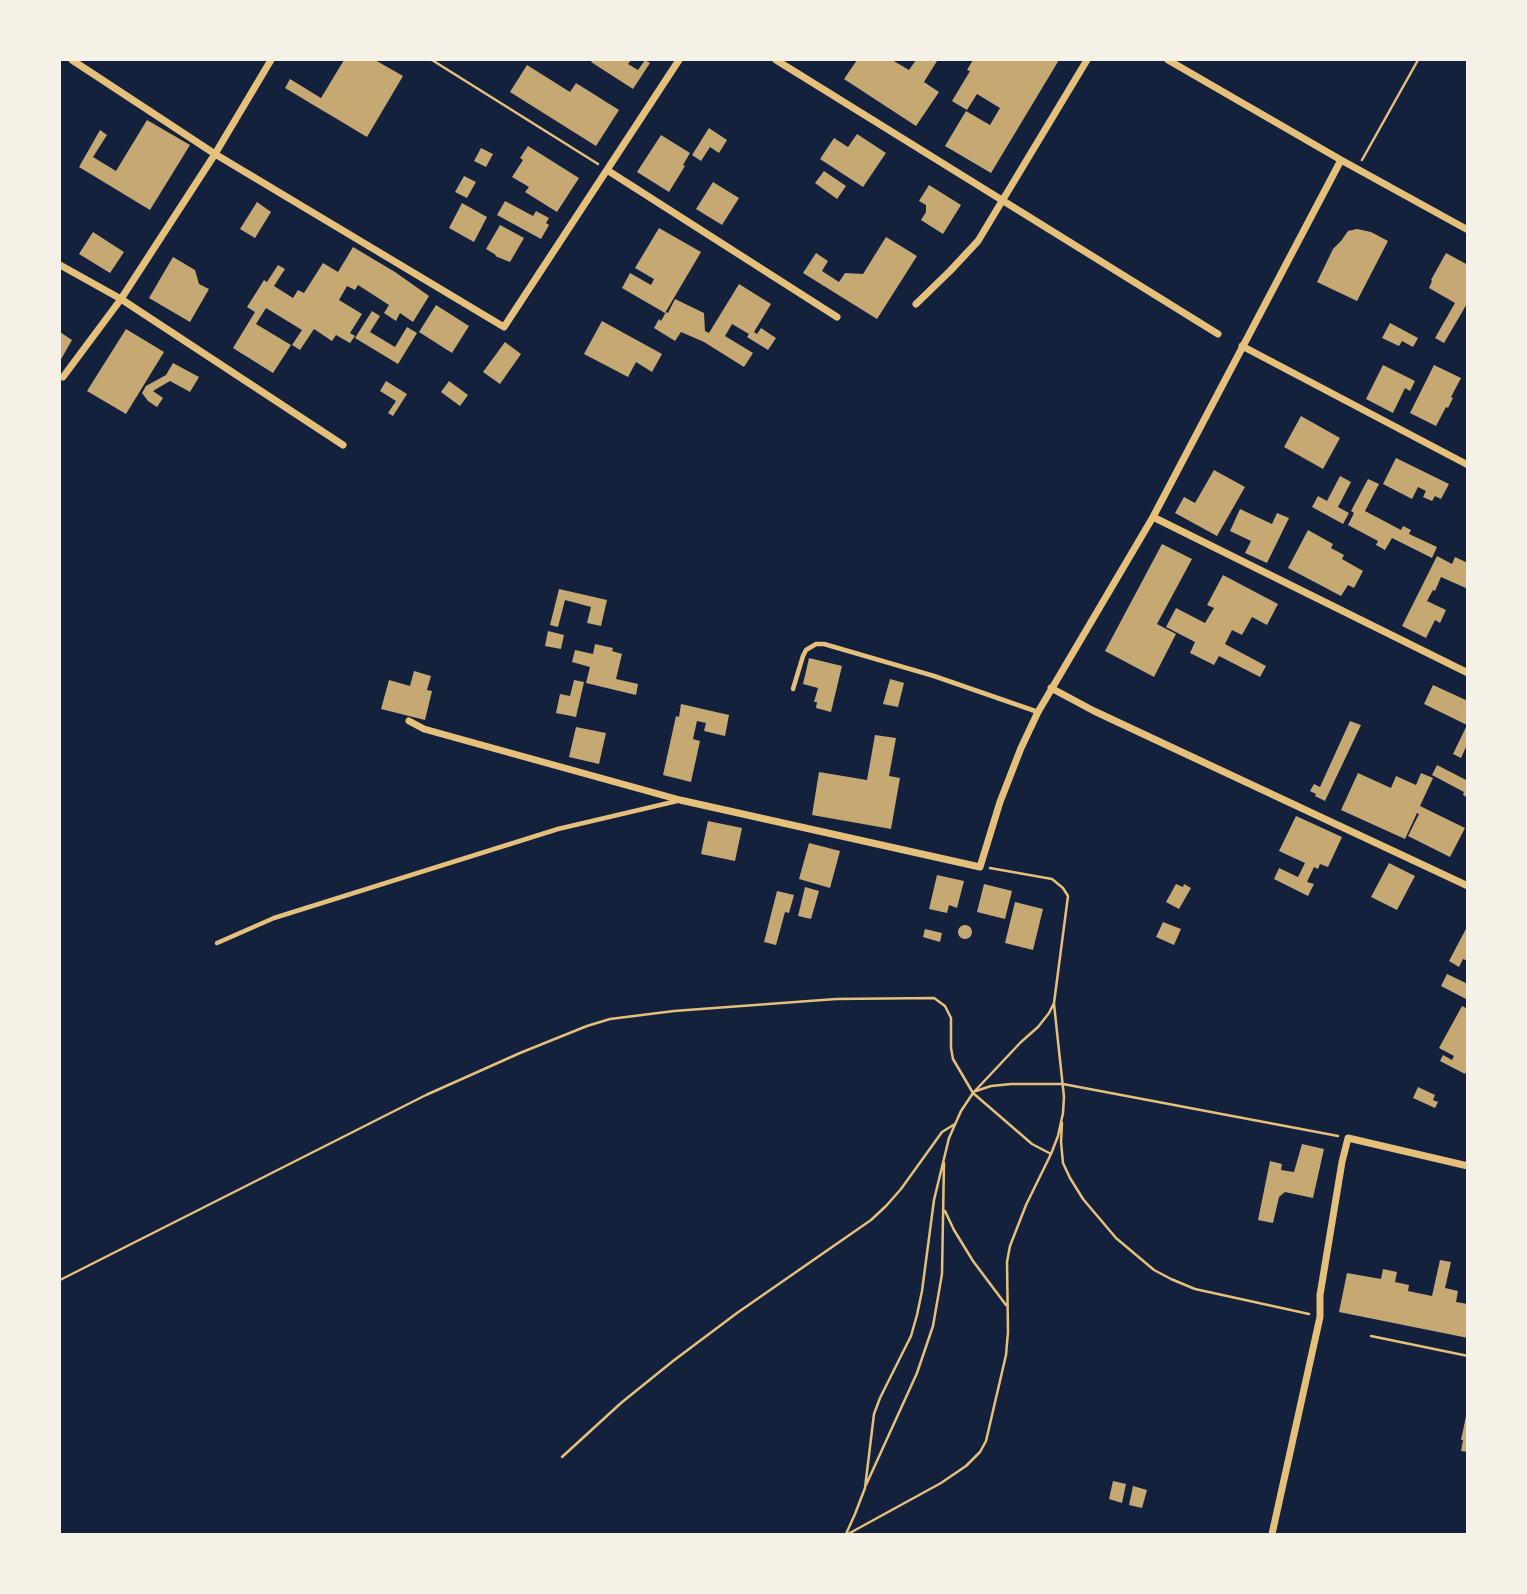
<!DOCTYPE html>
<style>
body{margin:0}
#map{position:relative;width:1527px;height:1594px;overflow:hidden;background:#14213d;font-family:"Space Grotesk",sans-serif}
canvas{display:block}
.frame{position:absolute;inset:0;border:61px solid #f6f1e7;pointer-events:none}
</style>
<div id="map">
<canvas width="1527" height="1594"></canvas>
<div class="frame"></div>
</div>
<script>
const ctx = document.querySelector('canvas').getContext('2d');
ctx.lineJoin = 'round';
function fillPath(path, color) { ctx.fillStyle = color; ctx.fill(path, 'evenodd'); }
const toPath = rows => new Path2D(rows.map(r => 'M' + r).join(''));
function trace(path, color, width, dash) { ctx.strokeStyle = color; ctx.lineWidth = width; ctx.lineCap = dash ? 'butt' : 'round'; ctx.setLineDash(dash || []); ctx.stroke(path); }
const building = toPath([
 [344,60,375,60,403,76,367,137,285,88,290,79,321,98],
 [593,60,631,60,628,64,638,70,645,60,650,63,633,89,591,62],
 [857,60,892,60,909,70,916,60,934,60,937,61,924,82,939,92,916,126,844,79],
 [973,60,1059,60,991,173,945,146,966,111,990,125,1000,108,977,94,967,110,952,101,970,71,967,70],
 [527,65,570,92,576,83,619,110,596,146,510,92],
 [147,120,190,145,150,210,79,167,100,130,107,135,93,157,116,171],
 [709,128,727,140,719,153,710,147,701,161,692,155],
 [857,134,886,153,863,187,820,159,834,138,848,147],
 [661,135,690,153,683,165,685,166,669,192,637,172],
 [528,146,579,178,557,212,525,192,529,187,512,177,523,160,520,158],
 [481,148,493,154,486,167,474,161],
 [824,171,846,186,837,199,815,183],
 [464,176,476,182,467,198,455,192],
 [713,182,739,198,722,225,696,209],
 [929,185,961,205,943,234,921,220,926,212,926,205,919,201],
 [505,201,533,216,536,211,549,218,546,223,549,225,541,239,497,215],
 [257,202,271,212,255,238,240,229],
 [462,203,487,217,474,242,449,228],
 [500,225,524,238,510,262,495,256,496,255,486,249],
 [659,228,701,252,665,313,622,288,630,273,651,285,654,279,635,268],
 [1357,229,1371,232,1388,241,1357,301,1317,282,1333,249,1341,241,1348,231],
 [93,232,124,252,110,273,79,254],
 [886,237,917,256,877,319,803,273,816,253,828,261,822,271,839,282,845,273,863,274],
 [353,247,395,272,429,296,413,322,400,313,396,321,384,313,389,305,358,285,355,290,347,286,339,300,362,314,350,333,355,336,350,343,336,335,332,341,314,329,300,350,292,345,302,330,266,308,256,324,291,345,273,373,233,348,255,312,247,307,264,280,267,282,278,265,285,269,274,286,293,298,298,290,304,293,323,263,338,272],
 [1446,253,1468,265,1468,302,1444,343,1435,338,1455,303,1429,288,1432,281,1431,280],
 [173,257,195,270,199,284,209,289,190,322,149,298],
 [739,284,771,304,754,332,757,334,761,328,776,338,768,350,747,337,749,334,732,324,725,336,753,353,744,367,704,342,681,332,675,341,654,328,659,319,661,321,666,312,668,313,675,299,704,313,705,331,709,333],
 [436,305,469,326,452,353,419,332],
 [372,311,380,316,370,332,395,347,407,327,417,333,398,364,355,338],
 [602,321,662,354,652,372,636,362,628,377,584,354],
 [1390,323,1418,338,1413,347,1402,341,1399,346,1382,338],
 [126,329,164,352,126,414,87,391],
 [60,332,72,340,60,361],
 [505,342,521,354,500,384,483,372],
 [173,363,199,377,190,392,170,381,153,391,163,398,157,407,148,401,142,393,146,386,166,375],
 [1383,365,1415,381,1410,391,1405,388,1393,413,1366,399],
 [1434,365,1461,378,1451,397,1453,398,1448,408,1446,407,1436,426,1410,413],
 [386,381,407,394,393,416,388,413,396,401,380,391],
 [449,381,468,395,460,406,441,392],
 [1301,416,1340,438,1323,469,1284,447],
 [1396,458,1449,484,1441,499,1435,496,1432,501,1423,497,1426,491,1418,487,1412,499,1383,484],
 [1214,470,1245,487,1217,536,1175,513,1184,497,1195,503],
 [1340,476,1351,482,1338,507,1349,513,1343,524,1312,507,1318,496,1327,501],
 [1368,479,1379,484,1365,511,1401,530,1403,526,1411,530,1409,534,1437,547,1432,558,1392,538,1385,550,1376,545,1378,541,1348,525,1354,513,1351,511],
 [1240,509,1272,524,1277,513,1289,518,1267,563,1245,553,1251,541,1230,531],
 [1308,530,1333,544,1331,548,1344,555,1342,559,1363,571,1354,588,1348,585,1341,596,1288,568],
 [1162,544,1192,559,1157,624,1176,634,1154,677,1105,651],
 [1437,556,1452,564,1455,557,1468,563,1468,589,1441,577,1435,591,1433,590,1427,601,1446,610,1440,623,1435,620,1426,638,1402,626],
 [1223,575,1278,604,1267,625,1252,617,1242,635,1232,630,1225,644,1266,666,1260,677,1219,656,1214,665,1190,653,1195,642,1166,627,1176,608,1205,623,1214,608,1207,605],
 [559,589,607,600,601,626,587,623,591,607,565,600,558,627,550,625],
 [548,631,564,635,561,649,545,646],
 [595,644,613,648,612,651,622,654,616,679,638,684,636,695,586,683,590,667,572,662,575,650,593,654],
 [809,658,842,666,831,712,816,708,817,702,814,702,818,688,803,684],
 [414,671,431,676,427,690,432,691,425,720,381,709,389,680,410,686],
 [890,679,904,683,898,707,883,704],
 [574,680,584,682,576,717,556,713,560,694,570,696],
 [1433,685,1468,701,1468,748,1466,747,1461,758,1453,754,1467,725,1424,704],
 [681,704,729,715,725,736,704,731,706,723,697,721,693,739,700,741,691,782,663,775,676,716,679,717],
 [1350,721,1361,725,1325,801,1315,796,1316,794,1310,791,1314,784,1320,787],
 [576,727,606,733,599,764,569,757],
 [875,735,896,738,889,776,900,778,891,829,812,815,819,772,867,780],
 [1437,765,1468,781,1468,798,1463,795,1464,792,1432,775],
 [1358,773,1391,788,1396,776,1416,785,1421,773,1433,778,1420,806,1465,828,1450,857,1408,836,1419,814,1417,813,1405,839,1341,810],
 [1296,816,1342,837,1328,867,1320,864,1318,869,1314,867,1307,882,1314,884,1308,896,1274,879,1279,868,1298,877,1305,863,1279,851],
 [708,821,742,828,735,861,701,854],
 [809,843,840,851,830,888,799,879],
 [1389,863,1415,876,1397,910,1371,897],
 [937,875,964,881,957,908,949,905,947,913,929,909],
 [984,884,1012,891,1005,919,977,912],
 [1176,884,1183,887,1184,884,1191,888,1179,909,1166,902],
 [805,887,819,891,811,919,798,916],
 [777,891,794,895,789,913,785,912,776,945,764,942],
 [1015,902,1043,909,1033,950,1005,943],
 [1163,922,1181,929,1174,945,1156,937],
 [1468,925,1468,961,1463,959,1459,967,1449,961],
 '958 932a7 7 0 1 1 14 0a7 7 0 1 1-14 0Z',
 [925,929,942,933,940,942,923,937],
 [1447,974,1468,984,1466,999,1441,986],
 [1462,1006,1468,1009,1468,1069,1465,1074,1440,1061,1443,1055,1452,1060,1454,1056,1439,1048],
 [1418,1087,1435,1095,1433,1100,1438,1102,1435,1108,1413,1098],
 [1302,1144,1324,1149,1313,1198,1285,1192,1279,1197,1273,1223,1258,1220,1270,1161,1282,1164,1281,1170,1294,1172],
 [1440,1260,1451,1262,1445,1288,1458,1291,1456,1302,1468,1304,1468,1338,1339,1312,1347,1273,1381,1279,1383,1269,1397,1272,1395,1282,1409,1285,1408,1291,1432,1296],
 [1466,1416,1468,1416,1468,1452,1461,1451,1463,1440,1461,1440],
 [1113,1481,1126,1484,1122,1503,1109,1499],
 [1133,1486,1147,1490,1142,1508,1129,1505]
]);
const path = toPath([
 [432,60,598,164],
 [1362,160,1418,60],
 [976,1091,991,1086,1011,1084,1063,1084,1338,1136],
 [1062,1123,1061,1142,1063,1163,1070,1178,1083,1199,1116,1238,1154,1270,1171,1279,1195,1289,1309,1314],
 [945,1211,954,1230,973,1261,1006,1305],
 [60,1280,426,1095,520,1053,587,1026,610,1019,674,1011,836,999,934,998,945,1006,951,1018,951,1048,953,1059,973,1093,1032,1144,1051,1154],
 [1371,1336,1468,1356],
 [562,1457,621,1403,673,1361,737,1313,871,1220,886,1206,901,1189,942,1132,955,1124],
 [866,1485,917,1373,933,1326,942,1274,944,1163],
 [846,1534,855,1514,865,1488,874,1414,880,1398,911,1336,917,1315,922,1291,934,1200,949,1138,961,1111,973,1093,1021,1042,1038,1027,1049,1013,1054,1003,1068,896,1063,888,1052,879,990,868],
 [848,1534,941,1483,966,1466,980,1452,986,1441,1006,1355,1008,1332,1007,1262,1010,1246,1026,1205,1051,1154,1058,1136,1063,1113,1064,1097,1054,1004]
]);
const service = toPath([
 [793,689,803,656,806,650,816,644,824,644,934,676,1038,712],
 [217,943,274,918,558,829,677,801]
]);
const minor = toPath([
 [72,60,215,154,504,327,679,60],
 [776,60,1218,334],
 [1168,60,1341,160,1468,230],
 [607,170,837,317],
 [60,265,121,299,343,445],
 [916,304,950,271,978,241,1087,60],
 [1242,346,1468,465],
 [63,377,121,299,215,154,271,60],
 [1153,517,1468,673],
 [1051,688,1094,711,1468,886],
 [409,721,424,729,680,800,980,867,1000,802,1021,748,1038,712,1153,517,1341,160],
 [1272,1534,1320,1317,1320,1295,1342,1162,1348,1138,1468,1166]
]);
fillPath(building, '#c6a872');
trace(path, '#e5c07b', 2.5);
trace(service, '#e5c07b', 4.5);
trace(minor, '#e5c07b', 7);
</script>
